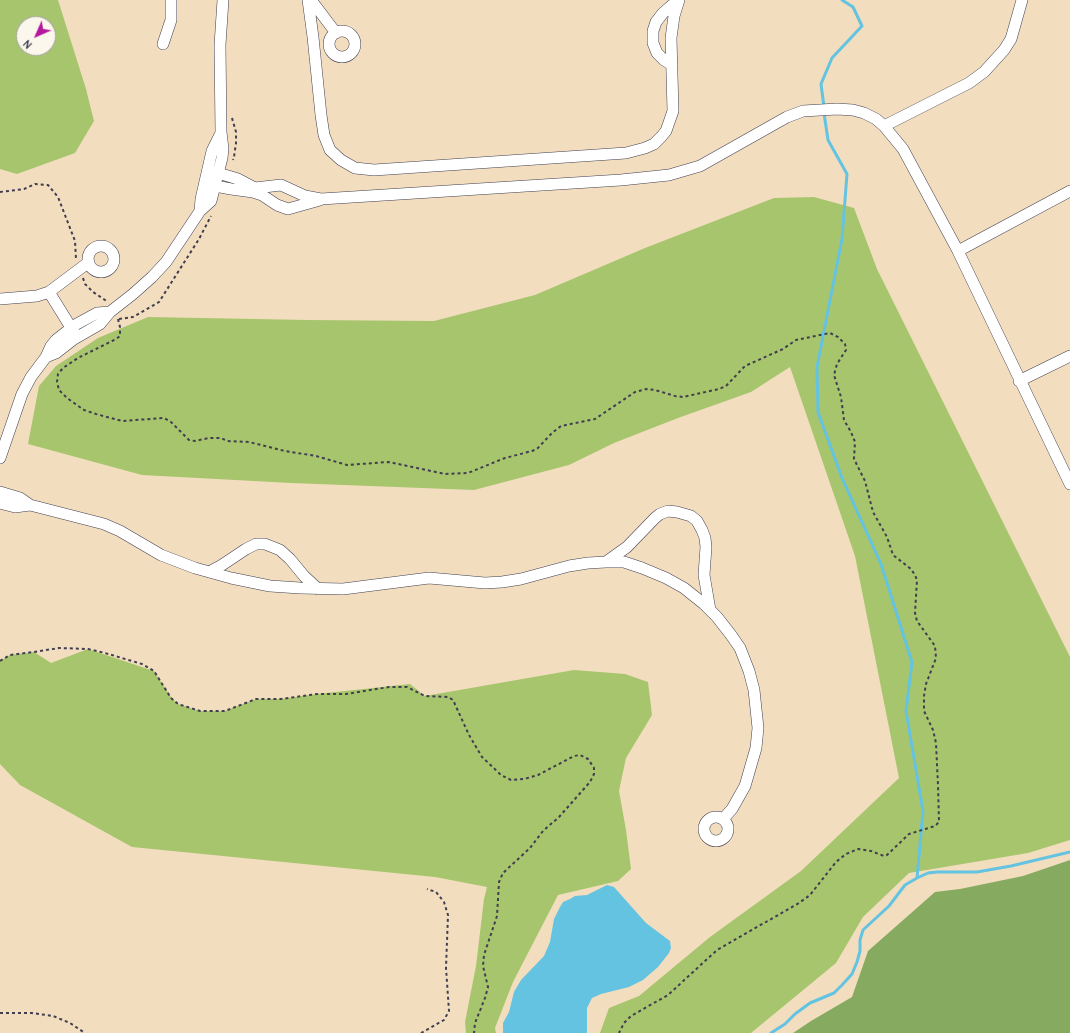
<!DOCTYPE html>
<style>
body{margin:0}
#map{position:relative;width:1070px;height:1033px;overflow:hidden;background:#f2debf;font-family:"Comic Neue",sans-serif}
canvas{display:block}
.north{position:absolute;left:16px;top:16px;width:40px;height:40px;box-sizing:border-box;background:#fbf7ec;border:1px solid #a4a2a5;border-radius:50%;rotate:225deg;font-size:11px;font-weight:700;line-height:16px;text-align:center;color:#22223b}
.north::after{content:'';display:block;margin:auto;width:14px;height:18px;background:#b5179e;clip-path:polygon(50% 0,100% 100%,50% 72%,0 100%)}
</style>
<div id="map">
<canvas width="1070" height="1033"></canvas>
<div class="north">N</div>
</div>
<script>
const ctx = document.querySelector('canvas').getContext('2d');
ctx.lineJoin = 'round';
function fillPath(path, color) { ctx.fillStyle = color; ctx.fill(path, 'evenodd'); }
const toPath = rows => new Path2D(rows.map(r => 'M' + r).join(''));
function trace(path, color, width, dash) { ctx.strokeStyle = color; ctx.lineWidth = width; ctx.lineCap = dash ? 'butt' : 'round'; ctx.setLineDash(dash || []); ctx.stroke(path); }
const green = toPath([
 [0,0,58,0,86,89,94,121,75,153,17,174,0,169],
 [24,24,48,24,48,48,24,48],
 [814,197,854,208,877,269,1070,657,1070,840,1028,853,909,873,863,917,836,963,751,1033,600,1033,609,1008,639,996,710,937,801,871,899,778,855,556,790,367,751,392,678,418,614,443,569,465,474,490,291,483,142,475,28,444,39,386,56,366,98,338,148,317,308,320,434,321,535,295,645,248,774,198],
 [88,649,154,671,171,697,178,704,200,711,225,711,256,699,281,699,317,694,410,684,425,696,574,670,625,674,648,682,652,715,626,758,619,791,626,830,631,869,618,881,558,895,513,982,495,1028,496,1033,466,1033,465,1022,476,966,484,899,487,887,435,877,132,847,20,785,0,764,0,661,10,655,34,652,51,663]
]);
const forest = toPath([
 [1070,860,1070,1033,793,1033,811,1021,852,997,868,951,935,892,960,889,1023,876]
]);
const water = toPath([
 [607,885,614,887,646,923,670,941,671,948,669,953,658,967,643,980,629,987,601,994,592,998,587,1008,587,1033,503,1033,503,1023,509,1012,514,992,521,980,544,956,550,942,554,919,560,907,563,902,570,899,575,896,587,895]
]);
const stream = toPath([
 [824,107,821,84,832,58,862,26,853,7,842,0],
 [824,113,828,140,847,174,842,239,817,367,818,412,842,478,881,564,912,662,906,711,923,811,917,878],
 [771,1033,785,1024,795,1014,810,1003,834,993,842,985,852,974,857,962,860,951,860,940,863,930,889,906,905,885,917,878,928,873,937,872,977,872,1011,866,1070,852]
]);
const path = toPath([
 [232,118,236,132,236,143,234,157,233,160],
 [0,192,24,189,35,184,48,185,58,197,75,241,76,259],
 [83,278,85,284,93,292,108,302],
 [118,319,120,327,120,336,116,339,78,358,63,368,58,374,57,382,59,390,67,398,84,410,96,414,122,421,164,418,171,422,189,440,195,441,209,438,221,438,227,441,249,442,285,451,316,456,347,465,389,462,445,474,468,473,505,458,532,451,537,449,552,433,561,426,595,419,635,392,646,389,655,390,675,396,683,397,719,389,726,386,745,366,783,349,796,340,830,333,838,337,845,344,846,350,837,364,834,375,841,397,844,420,851,432,855,442,854,459,865,481,873,512,887,537,893,555,911,569,915,575,917,580,915,613,917,621,935,646,936,658,926,684,924,696,924,711,933,730,936,743,938,785,939,822,935,826,909,834,887,855,884,856,871,851,858,849,846,854,836,862,810,895,799,903,717,950,668,995,631,1016,624,1023,619,1033],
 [119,319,133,317,159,302,199,239,211,216],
 [0,661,10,655,34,652,59,648,88,649,105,653,142,664,154,671,171,698,178,704,200,711,225,711,256,699,281,699,317,694,346,694,389,687,407,687,425,696,448,697,453,700,469,735,482,757,501,775,511,780,524,779,538,775,574,756,580,755,588,759,594,768,594,774,590,782,559,817,543,831,530,848,503,873,499,882,497,916,484,955,483,966,488,987,485,998,475,1023,474,1033],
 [0,1013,32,1013,53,1016,70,1023,85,1033],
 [421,1033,444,1020,449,1011,446,968,448,915,444,902,436,892,427,889]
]);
const street = toPath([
 [308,0,313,37,321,115,324,135,330,150,341,160,355,168,374,170,626,153,645,148,654,144,661,137,666,131,673,111,671,38,674,16,679,0],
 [311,0,336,33],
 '329 44a13 13 0 1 1 26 0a13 13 0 1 1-26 0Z',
 [163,44,171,20,171,0],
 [672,65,664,60,657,53,653,43,653,31,656,22,663,13,678,0],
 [884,126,969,83,984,72,1004,50,1011,39,1022,0],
 [208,171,218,173,238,179,255,188,281,185,305,196,321,199,621,180,669,175,700,166,787,117,803,111,837,109,853,110,864,113,876,119,884,126,903,149,958,251,1070,484],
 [205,184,231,189,253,192,262,195,277,205,288,209,320,200],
 [200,211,201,199,212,151,221,133],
 '88 259a13 13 0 1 1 26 0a13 13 0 1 1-26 0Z',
 [958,251,1070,191],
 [49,292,75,334],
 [0,299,37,296,49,292,89,262],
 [110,312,97,313,75,325,56,340,51,346,46,357,56,353,74,339,100,324,110,312,133,294,152,277,166,262,200,211,211,201,222,158,223,149,221,132,220,45,223,0],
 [1019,381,1070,356],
 [0,458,22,394,31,377,46,357],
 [0,492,20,498,30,505,104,524,120,531,161,555,195,568,231,578,270,586,300,588,343,589,429,578,485,583,502,582,521,579,569,566,588,563,606,562,624,562,642,568,666,578,684,588,704,604,717,617,731,635,740,648,749,671,754,690,758,728,756,748,745,786,732,809,723,819],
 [0,503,15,507,30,505],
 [606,562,627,547,655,518,660,514,668,511,677,512,691,516,697,521,702,530,705,538,706,547,704,575,710,610],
 [209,572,222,565,246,549,256,544,265,544,280,550,290,559,304,576,318,589],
 '704 829a12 12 0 1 1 24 0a12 12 0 1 1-24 0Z'
]);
fillPath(green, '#a7c56d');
fillPath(forest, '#85aa60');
fillPath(water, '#63c3e1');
trace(stream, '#63c3e1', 3);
trace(street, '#413e4f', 12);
trace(path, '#413e4f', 2, [3, 3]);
trace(street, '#fff', 11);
</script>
